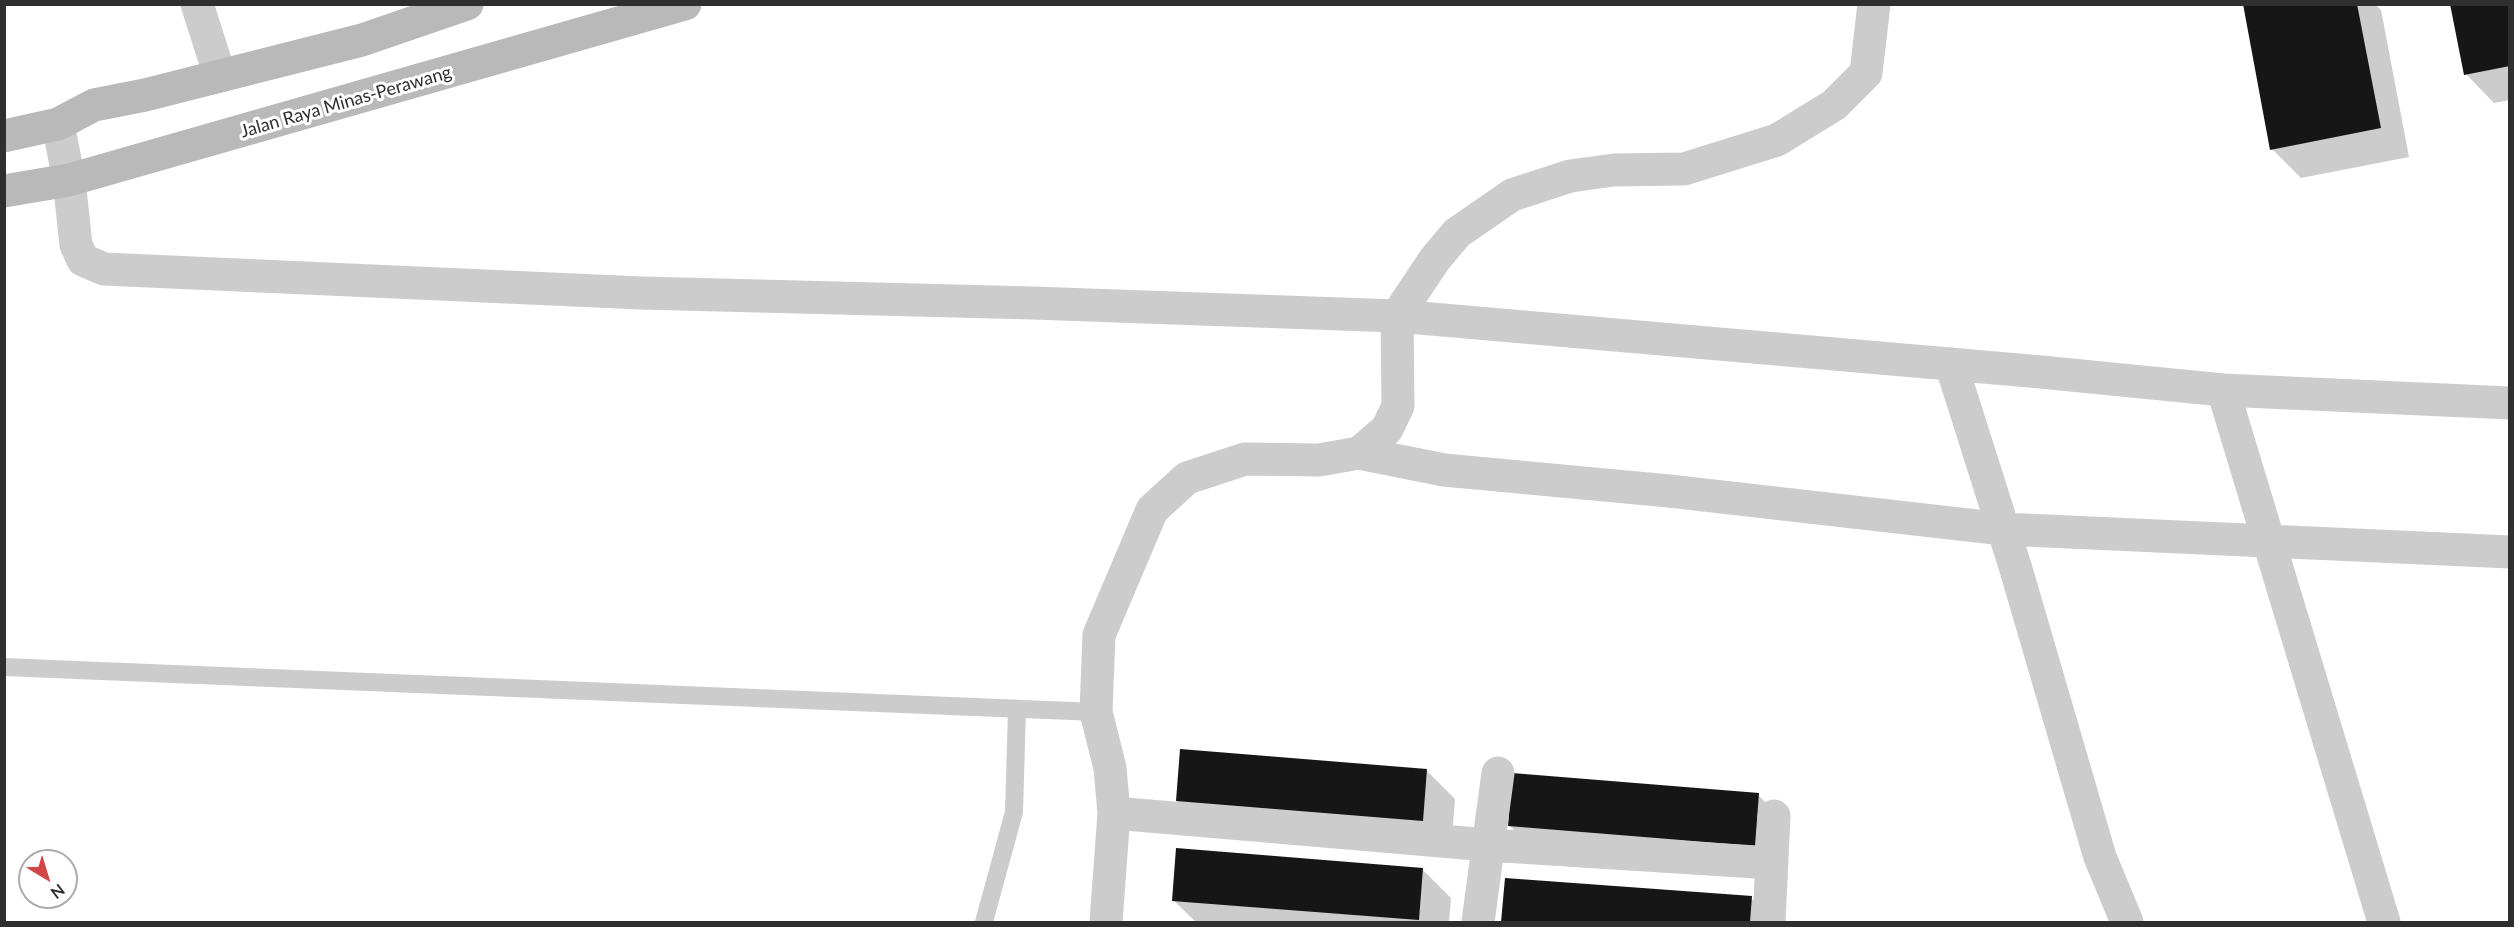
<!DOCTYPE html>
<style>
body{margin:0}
#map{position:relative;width:2514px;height:927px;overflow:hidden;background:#fff;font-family:Lato,sans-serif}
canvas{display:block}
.frame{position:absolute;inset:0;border:6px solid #2f2f2f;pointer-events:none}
.north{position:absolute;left:18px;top:849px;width:60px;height:60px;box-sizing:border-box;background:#fff;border:2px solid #acacac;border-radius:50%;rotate:142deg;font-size:16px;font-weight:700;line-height:24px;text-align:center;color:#2f2f2f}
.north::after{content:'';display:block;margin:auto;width:21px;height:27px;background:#d04748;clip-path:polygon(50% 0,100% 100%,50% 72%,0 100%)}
</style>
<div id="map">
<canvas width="2514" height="927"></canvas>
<div class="frame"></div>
<div class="north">N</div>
</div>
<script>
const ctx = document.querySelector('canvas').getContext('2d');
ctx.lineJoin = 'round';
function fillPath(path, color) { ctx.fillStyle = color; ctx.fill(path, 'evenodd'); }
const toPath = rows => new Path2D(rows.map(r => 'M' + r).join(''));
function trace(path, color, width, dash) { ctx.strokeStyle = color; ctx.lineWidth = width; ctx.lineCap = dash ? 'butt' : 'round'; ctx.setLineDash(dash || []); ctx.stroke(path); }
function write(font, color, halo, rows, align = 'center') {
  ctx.font = font + ' Lato,sans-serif'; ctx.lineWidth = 6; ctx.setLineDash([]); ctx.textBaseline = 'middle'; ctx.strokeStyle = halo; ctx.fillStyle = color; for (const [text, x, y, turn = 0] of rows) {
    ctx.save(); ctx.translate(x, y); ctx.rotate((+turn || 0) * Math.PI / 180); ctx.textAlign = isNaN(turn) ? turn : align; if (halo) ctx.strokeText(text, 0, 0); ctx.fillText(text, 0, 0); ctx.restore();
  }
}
const shadow = toPath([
 [2244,4,2375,4,2381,10,2409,157,2301,178,2272,149],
 [2510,4,2510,100,2494,103,2466,74],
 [1426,770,1455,799,1451,849,1206,830,1177,801],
 [1758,795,1787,823,1783,874,1538,854,1509,825],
 [1422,869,1451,898,1449,922,1196,922,1173,900],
 [1506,879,1751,898,1776,922,1502,922]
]);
const building = toPath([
 [2243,4,2357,4,2381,128,2270,150],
 [2450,4,2510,4,2510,66,2464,75],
 [1180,749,1427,769,1423,821,1176,801],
 [1512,773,1759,793,1755,846,1508,826],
 [1176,848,1423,868,1419,920,1172,901],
 [1505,878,1752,896,1750,922,1501,922]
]);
const lane = toPath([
 [4,667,1096,712],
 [984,922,1014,812,1017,709]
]);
const street = toPath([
 [197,4,220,76],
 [58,124,69,180,76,245,83,260,104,269,641,293,1033,303,1397,316,2041,372,2223,390,2510,403],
 [1951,364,2015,566,2100,857,2127,922],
 [2223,390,2384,922],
 [1359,453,1444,470,1669,491,2003,529,2510,552],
 [1114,813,1488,845,1772,863],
 [1106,922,1114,813,1110,768,1096,712,1099,635,1152,510,1187,478,1245,459,1319,460,1359,453,1387,429,1398,406,1397,316,1435,259,1457,233,1512,195,1570,176,1614,170,1684,169,1777,140,1834,105,1866,73,1874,4],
 [1478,922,1498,773],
 [1769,922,1774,816]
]);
const secondary = toPath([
 [4,136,58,124,94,105,145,95,362,40,467,4],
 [4,191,69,180,685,4]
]);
const streetNames = [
 ["Jalan Raya Minas-Perawang",346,102,-16]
];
fillPath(shadow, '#0003');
fillPath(building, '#161616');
trace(lane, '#ccc', 18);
trace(street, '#ccc', 33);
trace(secondary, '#b9b9b9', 33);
write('18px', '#2f2f2f', '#fff', streetNames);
</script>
